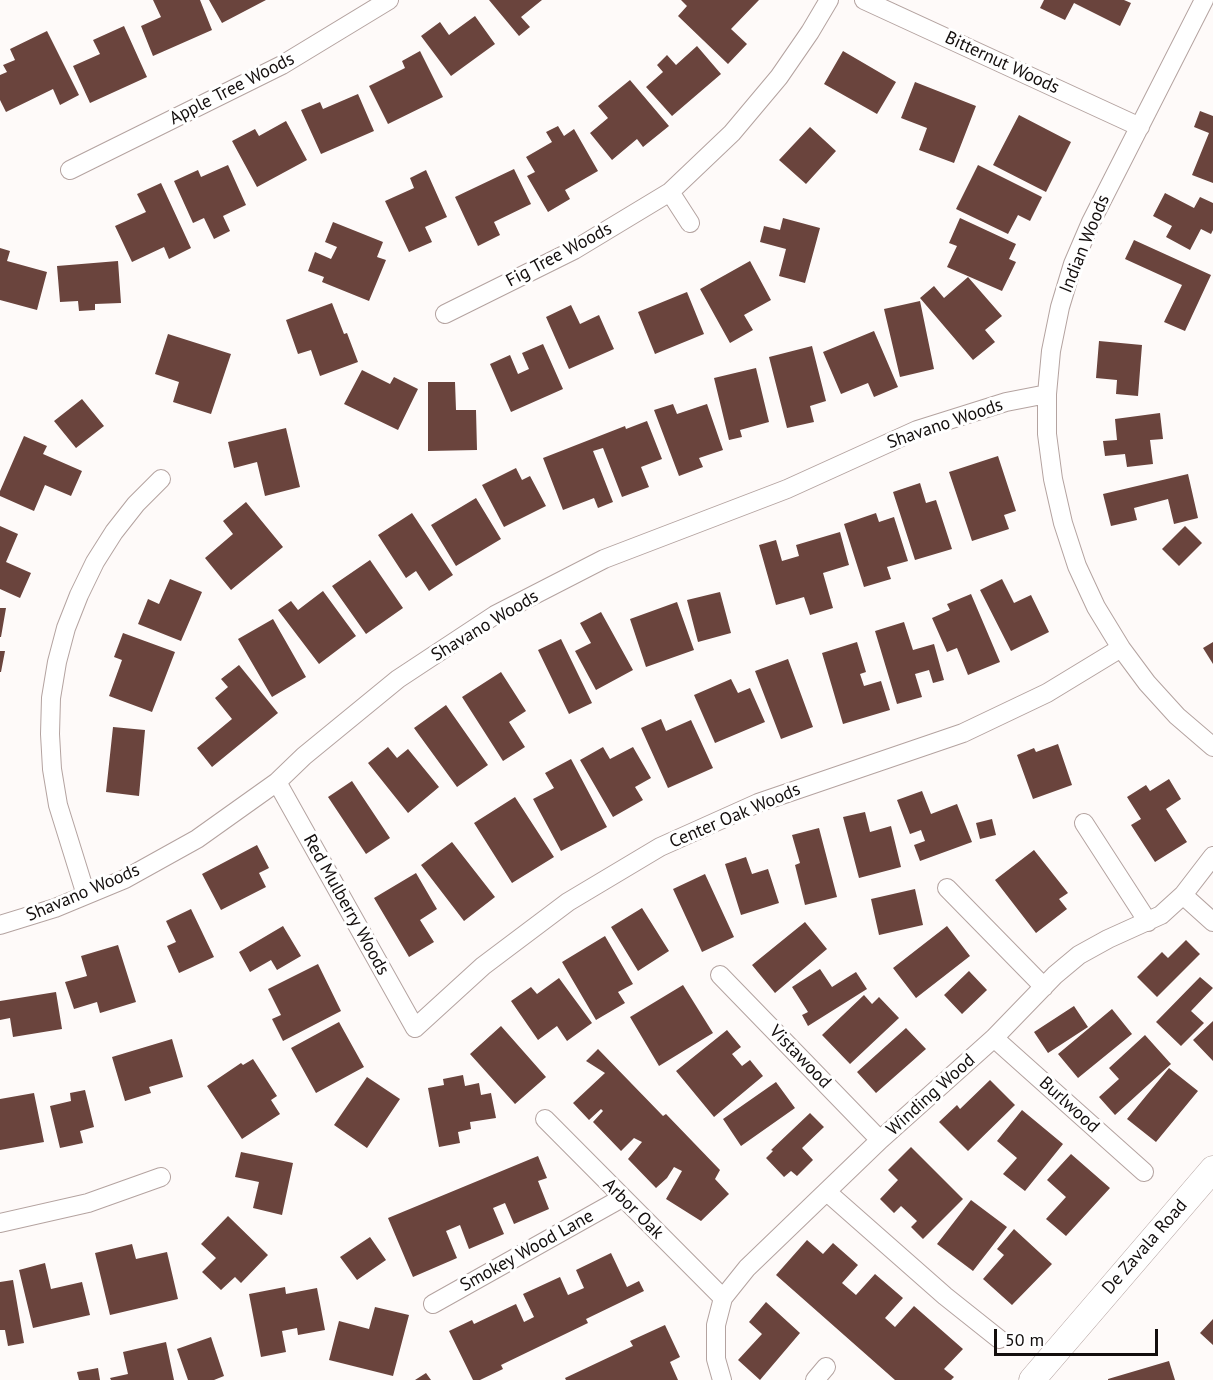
<!DOCTYPE html>
<style>
body{margin:0}
#map{position:relative;width:1213px;height:1380px;overflow:hidden;background:#fefaf9;font-family:"PT Sans",sans-serif}
canvas{display:block}
.scale{position:absolute;left:994px;top:1329px;width:164px;height:27px;box-sizing:border-box;border:3px solid #130e0d;border-top:0;padding-left:8px;font-size:18px;line-height:21px;white-space:nowrap;color:#130e0d;-webkit-text-stroke:4px #fff;paint-order:stroke}
</style>
<div id="map">
<canvas width="1213" height="1380"></canvas>
<div class="scale">50 m</div>
</div>
<script>
const ctx = document.querySelector('canvas').getContext('2d');
ctx.lineJoin = 'round';
function fillPath(path, color) { ctx.fillStyle = color; ctx.fill(path, 'evenodd'); }
const toPath = rows => new Path2D(rows.map(r => 'M' + r).join(''));
function trace(path, color, width, dash) { ctx.strokeStyle = color; ctx.lineWidth = width; ctx.lineCap = dash ? 'butt' : 'round'; ctx.setLineDash(dash || []); ctx.stroke(path); }
function write(font, color, halo, rows, align = 'center') {
  ctx.font = font + ' "PT Sans",sans-serif'; ctx.lineWidth = 6; ctx.setLineDash([]); ctx.textBaseline = 'middle'; ctx.strokeStyle = halo; ctx.fillStyle = color; for (const [text, x, y, turn = 0] of rows) {
    ctx.save(); ctx.translate(x, y); ctx.rotate((+turn || 0) * Math.PI / 180); ctx.textAlign = isNaN(turn) ? turn : align; if (halo) ctx.strokeText(text, 0, 0); ctx.fillText(text, 0, 0); ctx.restore();
  }
}
const building = toPath([
 [153,0,200,0,212,30,153,56,141,26,161,17],
 [209,0,266,0,222,23],
 [489,0,542,0,521,17,530,27,519,36],
 [681,0,759,0,731,29,747,44,728,64,678,16,687,6],
 [1044,0,1124,0,1131,3,1120,26,1074,3,1065,20,1040,8],
 [475,16,495,44,451,76,421,36,440,22,449,35],
 [124,26,147,77,90,103,73,66,100,54,93,40],
 [47,31,79,95,60,105,53,89,6,112,0,100,0,75,7,72,3,65,15,60,10,49],
 [697,46,721,74,672,116,646,87,663,72,657,65,667,55,676,65],
 [420,51,443,97,388,124,369,86,405,68,402,61],
 [843,51,896,82,877,114,824,84],
 [630,80,669,126,643,147,637,139,612,160,590,133,608,118,598,106],
 [915,82,976,106,954,163,919,150,927,128,901,118],
 [358,94,374,131,321,154,301,110,320,102,323,109],
 [1200,111,1213,116,1213,183,1192,175,1209,133,1194,127],
 [1019,115,1071,142,1046,192,993,165],
 [286,121,307,160,257,187,232,141,255,129,259,136],
 [558,126,564,136,574,129,598,171,565,190,570,199,548,212,527,176,535,172,526,157,552,142,546,132],
 [810,127,836,151,806,184,779,160],
 [228,165,246,205,223,216,230,231,214,239,204,218,193,223,174,181,198,170,201,177],
 [978,165,1042,197,1030,221,1018,215,1008,234,956,209],
 [514,169,531,204,494,222,500,235,478,246,455,197],
 [426,170,447,217,425,227,432,242,409,252,385,201,414,188,410,178],
 [161,183,191,248,169,259,164,247,132,262,115,226,146,212,137,194],
 [1165,193,1194,208,1200,197,1213,203,1213,230,1211,234,1201,229,1190,250,1166,237,1172,226,1153,216],
 [783,218,820,228,805,283,779,276,786,249,760,242,764,226,780,230],
 [960,218,1016,244,1009,259,1016,262,1002,291,947,267,957,246,949,243],
 [333,222,383,242,377,257,386,260,369,301,322,282,324,277,308,271,315,252,331,259,337,247,325,242],
 [1134,240,1211,275,1185,331,1164,322,1182,285,1125,259],
 [0,248,10,251,7,261,47,272,37,310,0,300],
 [118,261,121,303,95,304,95,310,79,311,78,301,60,302,57,266],
 [750,261,771,300,744,315,753,330,730,343,700,289],
 [968,277,1002,316,985,330,995,342,973,360,920,298,934,286,944,298],
 [687,292,704,334,655,354,638,312],
 [920,301,934,369,900,377,884,309],
 [332,303,344,334,347,333,358,362,320,376,311,350,298,354,286,320],
 [571,305,580,324,599,315,614,349,569,369,546,317],
 [874,331,898,387,874,397,868,383,841,394,823,352],
 [168,334,231,354,211,414,173,402,179,382,155,374],
 [1099,341,1142,345,1138,396,1116,394,1117,380,1096,378],
 [543,344,563,389,511,412,490,364,510,355,518,374,529,369,522,353],
 [812,346,826,401,810,406,814,422,787,428,769,357],
 [756,368,769,422,740,430,742,437,729,440,714,378],
 [362,370,390,384,394,377,418,389,398,430,344,404],
 [428,382,455,382,456,410,476,410,477,450,428,451],
 [82,399,104,426,76,448,54,421],
 [673,404,677,414,707,404,723,450,699,458,703,467,679,476,654,410],
 [1160,413,1163,439,1150,440,1153,464,1127,467,1125,454,1105,456,1103,441,1117,440,1115,419],
 [647,421,662,459,641,467,649,487,622,497,603,448,593,451,613,502,598,508,594,498,563,510,543,458,625,426,626,429],
 [286,428,300,487,265,496,257,462,234,468,228,442],
 [24,436,47,446,43,454,82,471,71,496,45,485,34,511,0,496,0,491],
 [998,456,1016,511,1004,515,1009,529,972,541,949,472],
 [516,468,522,480,530,476,546,506,504,527,482,485],
 [1188,474,1198,518,1174,524,1168,499,1134,508,1137,520,1111,526,1103,494],
 [920,483,926,503,936,500,952,549,915,560,893,492],
 [476,498,501,539,456,566,431,525],
 [246,502,283,547,231,590,205,558,233,534,223,521],
 [412,513,453,575,429,591,416,571,406,578,378,535],
 [876,513,879,522,894,517,908,561,887,567,891,579,864,587,844,524],
 [0,526,18,534,6,562,31,573,20,598,0,589],
 [1185,526,1202,543,1179,566,1162,549],
 [840,532,849,565,823,573,833,608,810,615,804,597,776,605,759,545,776,540,782,561,799,556,796,545],
 [370,560,403,608,366,634,332,586],
 [170,579,202,592,181,641,138,624,148,599,159,604],
 [1002,579,1014,603,1031,595,1049,632,1011,651,980,590],
 [323,591,356,636,319,664,278,610,291,601,298,610],
 [720,592,731,633,698,642,687,600],
 [971,594,1000,662,968,675,957,648,947,652,932,618,950,610,947,604],
 [677,602,694,650,646,667,630,619],
 [0,608,6,608,1,637,0,637],
 [601,612,633,670,596,690,575,651,591,643,580,623],
 [273,619,306,677,272,697,238,639],
 [904,622,913,650,934,644,944,680,933,683,929,670,915,674,922,697,897,704,875,631],
 [123,633,175,652,152,712,109,696,122,660,114,657],
 [561,639,592,703,569,714,538,650],
 [857,642,866,672,860,674,864,686,881,681,890,710,843,724,822,653],
 [1213,642,1213,664,1203,648],
 [0,651,5,651,1,672,0,672],
 [788,659,813,727,781,739,755,671],
 [239,665,278,713,212,767,197,748,232,719,215,698,228,687,221,679],
 [501,672,526,711,509,722,525,747,503,761,462,697],
 [731,679,738,693,750,688,765,722,715,743,694,695],
 [446,705,488,765,457,787,414,728],
 [661,719,666,731,691,720,713,768,668,788,641,728],
 [113,727,145,730,139,796,106,792],
 [1058,744,1072,785,1033,799,1017,755,1034,748,1036,752],
 [388,747,397,758,408,749,439,787,408,813,368,763],
 [603,747,610,759,633,747,651,778,635,787,643,800,613,817,580,760],
 [571,759,607,827,561,851,533,799,554,788,545,773],
 [1169,779,1181,799,1166,809,1187,842,1155,862,1131,825,1141,819,1127,797,1146,785,1150,791],
 [352,781,390,838,366,854,328,797],
 [922,791,931,814,957,804,972,842,920,861,914,845,925,841,921,830,910,834,897,800],
 [515,797,554,857,512,883,474,823],
 [865,812,870,832,891,826,901,867,859,878,843,817],
 [992,819,996,835,980,839,976,823],
 [819,828,837,897,805,905,795,865,800,863,792,835],
 [452,842,495,897,464,921,421,865],
 [257,845,269,868,259,873,266,887,221,910,202,874],
 [1034,850,1068,893,1059,899,1067,909,1036,933,995,880],
 [746,857,752,874,768,869,779,903,741,915,725,864],
 [416,873,437,909,420,920,434,942,409,957,374,898],
 [705,874,734,937,702,952,673,889],
 [915,889,923,925,879,935,871,899],
 [642,908,669,951,638,971,611,927],
 [191,909,214,957,179,973,167,946,176,942,166,921],
 [805,922,827,949,775,993,752,965],
 [283,926,301,956,277,970,271,960,250,972,239,952],
 [947,926,970,956,916,998,893,968],
 [605,936,633,984,618,992,625,1003,596,1020,562,962],
 [1186,940,1200,954,1157,997,1137,977,1162,952,1168,958],
 [118,945,136,1002,100,1013,97,1002,74,1009,65,982,87,976,81,956],
 [318,964,341,1011,283,1041,272,1019,281,1015,268,989],
 [820,969,832,987,856,972,867,989,808,1026,802,1015,808,1012,792,987],
 [969,971,987,990,962,1014,944,995],
 [1200,977,1213,988,1191,1011,1204,1023,1181,1046,1156,1022],
 [559,978,592,1023,567,1041,557,1026,538,1040,511,1001,531,987,537,994],
 [683,985,713,1033,659,1066,630,1017],
 [56,992,62,1029,13,1037,10,1018,0,1020,0,1001],
 [864,995,872,1004,879,997,899,1018,850,1064,822,1035],
 [1074,1006,1088,1027,1048,1053,1034,1032],
 [1112,1009,1132,1034,1078,1078,1058,1054],
 [1213,1021,1213,1061,1193,1040],
 [339,1022,364,1067,316,1093,291,1048],
 [501,1026,546,1077,515,1104,470,1054],
 [906,1028,926,1049,876,1093,857,1072],
 [727,1030,741,1047,732,1054,742,1066,750,1060,763,1076,714,1117,676,1071],
 [1145,1035,1171,1064,1115,1115,1099,1097,1119,1079,1109,1068],
 [172,1039,183,1077,149,1087,151,1093,125,1101,112,1057],
 [598,1049,663,1116,666,1114,720,1170,715,1179,729,1194,701,1221,666,1199,682,1171,674,1167,667,1178,656,1188,628,1159,642,1142,634,1138,621,1151,593,1122,603,1111,601,1109,589,1120,573,1103,605,1073,586,1061],
 [253,1059,277,1096,271,1100,280,1114,242,1139,207,1086,241,1063,243,1065],
 [1169,1068,1198,1091,1156,1142,1127,1119],
 [463,1075,465,1086,479,1083,481,1095,491,1093,496,1118,470,1122,471,1129,458,1132,460,1143,439,1147,428,1088,444,1085,443,1079],
 [367,1077,400,1099,367,1148,334,1125],
 [990,1080,1015,1105,968,1151,939,1122,957,1105,960,1109],
 [776,1082,795,1108,741,1146,723,1119],
 [85,1090,94,1127,80,1131,83,1143,60,1148,50,1106,71,1101,70,1093],
 [34,1093,44,1142,0,1150,0,1099],
 [1022,1110,1063,1144,1025,1191,1003,1174,1017,1158,997,1141],
 [810,1113,824,1127,802,1148,813,1160,797,1176,791,1171,784,1177,766,1158,773,1151,771,1150],
 [911,1147,963,1199,923,1239,911,1227,917,1221,901,1206,894,1213,880,1199,898,1180,888,1170],
 [241,1152,293,1163,282,1215,253,1208,259,1182,235,1177],
 [1071,1154,1110,1188,1066,1236,1046,1219,1066,1197,1047,1180],
 [538,1156,547,1178,538,1181,549,1209,514,1224,505,1203,493,1208,504,1234,469,1249,460,1225,446,1231,457,1258,413,1277,388,1218],
 [971,1200,1007,1227,973,1271,937,1244],
 [228,1216,268,1255,241,1283,235,1277,221,1290,202,1272,216,1258,201,1244],
 [1014,1229,1052,1264,1012,1305,983,1279,1004,1255,997,1249],
 [370,1237,386,1260,357,1280,340,1257],
 [807,1240,823,1254,833,1243,858,1265,842,1283,856,1295,875,1274,903,1298,885,1318,895,1327,914,1306,963,1349,944,1369,954,1377,951,1380,895,1380,776,1275],
 [132,1244,136,1259,167,1252,178,1299,110,1315,95,1253],
 [611,1253,627,1287,639,1281,644,1291,586,1319,588,1323,501,1365,503,1369,480,1380,473,1380,449,1331,472,1320,474,1324,516,1304,524,1322,534,1317,523,1294,560,1277,568,1295,584,1288,576,1270],
 [45,1263,51,1289,82,1282,90,1315,33,1328,19,1270],
 [13,1280,24,1343,8,1346,5,1330,0,1330,0,1282],
 [285,1287,286,1294,317,1288,325,1330,298,1335,297,1328,282,1331,286,1352,261,1357,249,1294],
 [766,1302,800,1333,760,1380,738,1360,762,1334,749,1322],
 [375,1307,409,1315,393,1376,329,1360,339,1321,369,1329],
 [1213,1319,1213,1345,1200,1333],
 [665,1325,680,1357,670,1362,678,1380,566,1380,565,1378,633,1346,630,1341],
 [211,1337,224,1376,214,1380,188,1380,177,1349],
 [166,1342,174,1380,111,1380,110,1378,128,1374,123,1352],
 [1169,1361,1175,1380,1108,1380,1108,1379],
 [98,1368,100,1380,79,1380,77,1372],
 [426,1373,431,1380,415,1380]
]);
const minor = toPath([
 [864,0,1140,127],
 [1204,0,1091,222,1073,264,1060,307,1051,351,1047,394,1047,434,1053,479,1063,523,1077,566,1096,607,1121,648,1147,683,1177,716,1213,747],
 [70,170,282,65,389,0],
 [670,192,690,223],
 [445,314,574,250,670,192,732,133,779,77,810,32,829,0],
 [277,782,415,1028,483,966,568,902,660,847,758,803,963,733,1047,693,1121,648],
 [1084,823,1148,922],
 [947,888,1044,987],
 [86,895,58,805,52,769,50,734,51,698,57,662,66,628,79,595,95,562,114,532,136,504,161,479],
 [1183,895,1213,922],
 [0,925,55,908,125,879,197,839,277,782,304,756,398,679,495,615,604,559,787,489,917,430,1006,402,1047,394],
 [720,975,880,1140],
 [994,1038,1144,1172],
 [545,1119,723,1298],
 [827,1192,945,1296,999,1339],
 [0,1223,88,1203,161,1177],
 [433,1304,622,1198],
 [722,1380,716,1359,716,1325,723,1298,747,1268,880,1140,994,1038,1055,975,1079,955,1108,939,1161,915,1183,895,1213,856],
 [815,1380,826,1367]
]);
const secondary = toPath([
 [1032,1380,1213,1169]
]);
const streetNames = [
 ["Bitternut Woods",1002,63,25],
 ["Apple Tree Woods",232,89,-27],
 ["Indian Woods",1085,244,-68],
 ["Fig Tree Woods",559,255,-28],
 ["Shavano Woods",945,424,-19],
 ["Shavano Woods",485,626,-31],
 ["Center Oak Woods",735,816,-23],
 ["Shavano Woods",83,893,-23],
 ["Red Mulberry Woods",346,905,61],
 ["Vistawood",800,1057,46],
 ["Winding Wood",931,1095,-42],
 ["Burlwood",1069,1105,42],
 ["Arbor Oak",633,1209,45],
 ["De Zavala Road",1145,1247,-49],
 ["Smokey Wood Lane",527,1251,-29]
];
fillPath(building, '#6a443d');
trace(minor, '#b4a3a0', 20);
trace(secondary, '#b4a3a0', 27);
trace(minor, '#fff', 18);
trace(secondary, '#fff', 26);
write('18px', '#130e0d', '#fff', streetNames);
</script>
